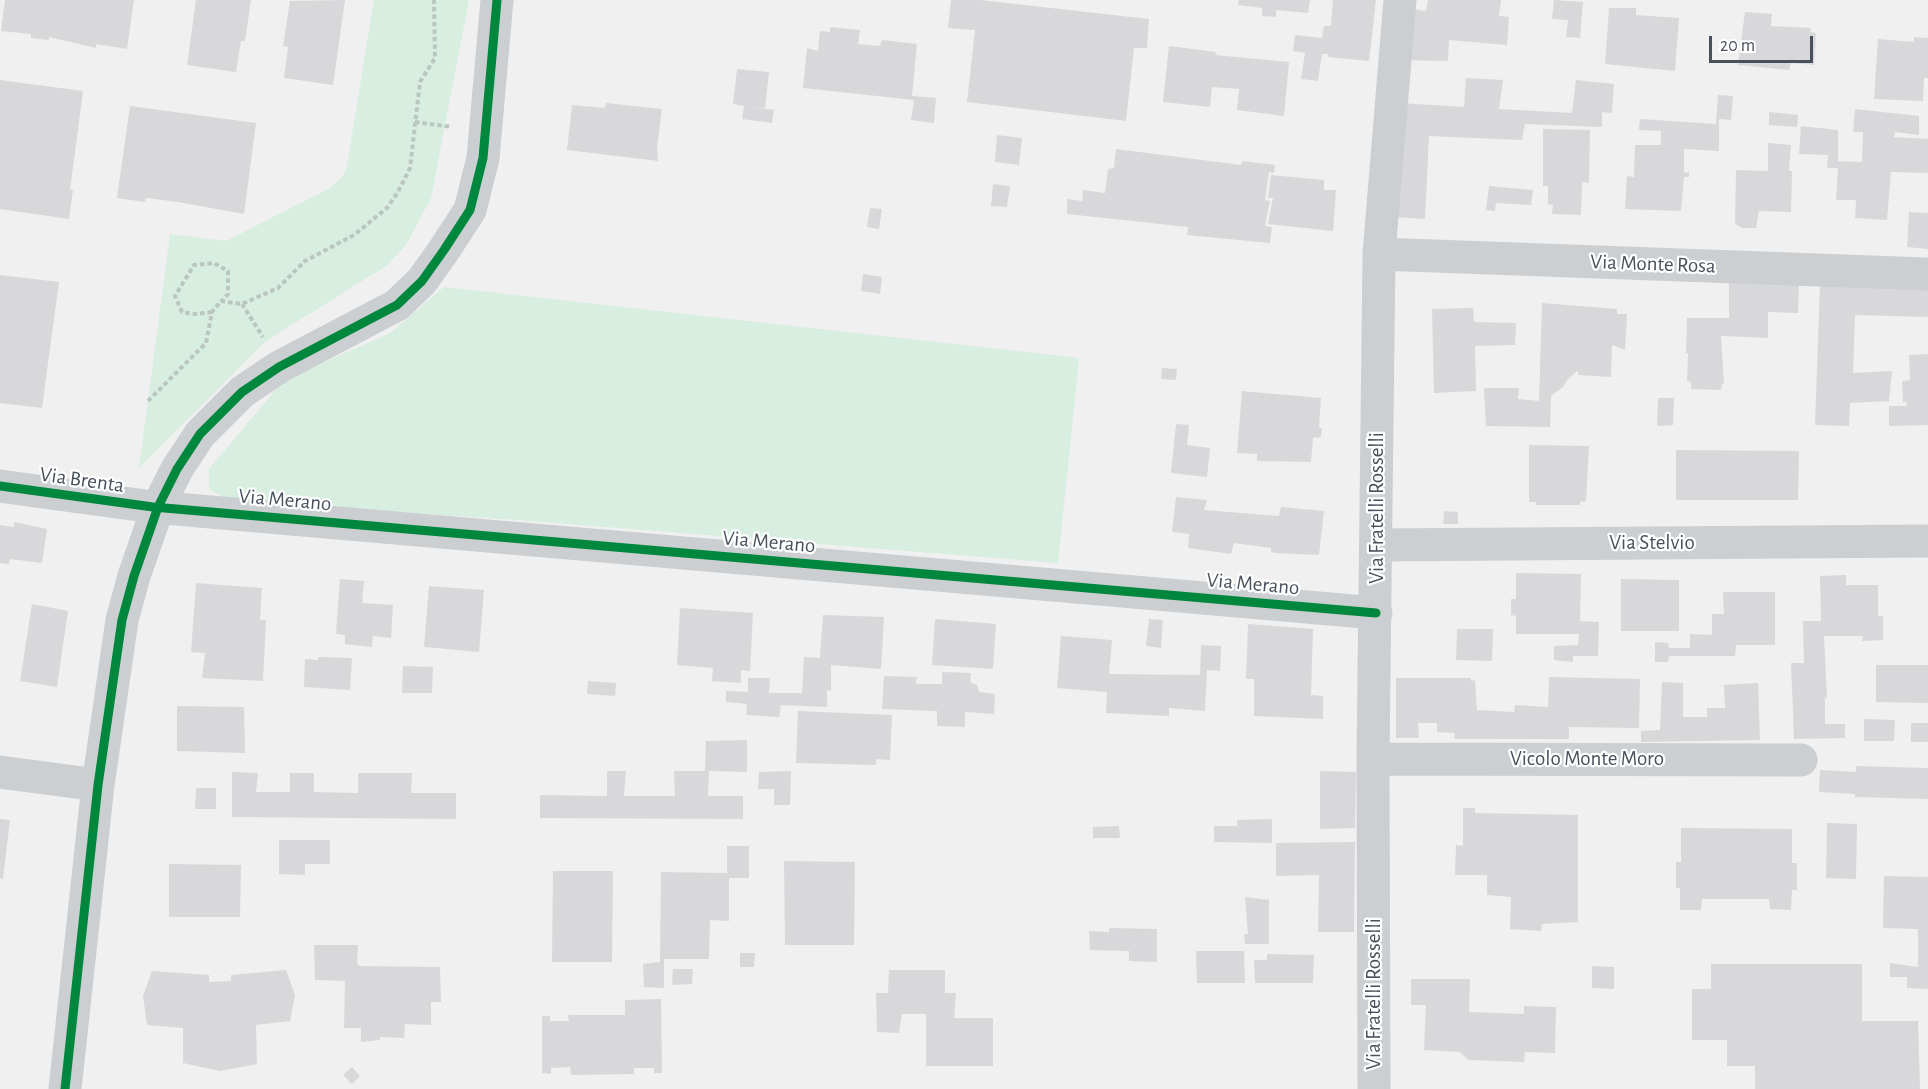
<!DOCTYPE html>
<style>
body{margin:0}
#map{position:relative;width:1928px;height:1089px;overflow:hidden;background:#f1f0f0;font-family:"Alegreya Sans",sans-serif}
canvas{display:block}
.scale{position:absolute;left:1709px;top:36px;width:104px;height:27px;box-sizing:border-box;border:3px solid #48515c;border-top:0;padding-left:8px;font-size:18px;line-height:21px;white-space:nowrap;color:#48515c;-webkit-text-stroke:4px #fff;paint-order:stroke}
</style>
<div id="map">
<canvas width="1928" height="1089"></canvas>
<div class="scale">20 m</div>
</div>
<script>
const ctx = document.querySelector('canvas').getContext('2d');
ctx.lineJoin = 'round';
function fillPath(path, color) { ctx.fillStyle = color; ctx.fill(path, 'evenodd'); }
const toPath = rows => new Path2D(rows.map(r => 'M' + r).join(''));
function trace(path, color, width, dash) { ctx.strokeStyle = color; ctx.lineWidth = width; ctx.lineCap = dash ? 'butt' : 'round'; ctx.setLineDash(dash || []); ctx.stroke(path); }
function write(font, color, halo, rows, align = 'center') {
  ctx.font = font + ' "Alegreya Sans",sans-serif'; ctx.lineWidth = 4.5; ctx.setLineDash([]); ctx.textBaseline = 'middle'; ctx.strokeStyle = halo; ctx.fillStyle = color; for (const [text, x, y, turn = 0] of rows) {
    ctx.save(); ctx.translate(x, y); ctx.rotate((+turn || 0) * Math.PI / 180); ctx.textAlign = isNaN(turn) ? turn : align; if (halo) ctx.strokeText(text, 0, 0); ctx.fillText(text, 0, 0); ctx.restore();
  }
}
const green = toPath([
 [374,0,469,0,431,198,406,245,386,266,266,341,139,468,170,234,226,241,330,188,342,177,347,166],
 [444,287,1079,358,1058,563,518,520,229,501,209,489,209,469,284,380,390,333]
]);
const building = toPath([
 [5,0,134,0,127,49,96,44,96,48,49,37,49,40,31,38,31,34,1,31],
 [196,0,251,0,245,41,241,41,236,72,187,65],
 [345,0,333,85,284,78,288,47,283,46,290,1],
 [951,0,980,0,1149,19,1147,48,1134,48,1126,121,967,102,975,30,948,28],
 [1239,0,1310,0,1308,13,1276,10,1276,17,1262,16,1262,8,1238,5],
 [1333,0,1376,0,1369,61,1328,57,1328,54,1322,54,1318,81,1301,79,1305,53,1293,51,1295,35,1322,38,1324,26,1331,26],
 [1428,0,1501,0,1499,16,1509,17,1507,45,1449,40,1448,61,1399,60,1406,8,1426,11],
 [1554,0,1583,2,1580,38,1566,37,1568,20,1552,19],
 [1609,8,1636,8,1636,15,1679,18,1675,71,1605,64],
 [1745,12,1772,14,1771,26,1811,28,1810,32,1816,33,1814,65,1791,63,1789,70,1738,65],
 [830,27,860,30,858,44,880,46,882,40,917,44,912,96,936,98,934,123,911,120,914,100,803,88,807,48,818,51,820,31,830,32],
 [1914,37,1928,38,1928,78,1924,78,1923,101,1874,99,1878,39,1914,42],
 [1169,46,1216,52,1215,55,1289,62,1284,116,1237,110,1239,89,1212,87,1210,107,1163,102],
 [737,69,769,72,765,108,752,107,774,110,772,123,742,119,744,106,733,104],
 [1466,78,1503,80,1499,109,1572,113,1576,80,1614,84,1612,113,1602,112,1602,127,1525,124,1522,140,1429,136,1425,219,1394,217,1401,103,1464,107],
 [0,80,83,91,70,190,73,190,69,219,0,209],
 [1718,95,1733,96,1731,120,1719,119,1719,151,1684,149,1684,173,1689,172,1689,177,1684,177,1681,211,1625,209,1627,176,1634,177,1635,145,1661,145,1661,131,1639,130,1640,119,1716,124],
 [606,103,662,109,657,147,658,161,567,150,572,105,605,108],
 [130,106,256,123,244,214,178,202,146,198,145,202,117,198],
 [1855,109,1919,116,1919,135,1895,132,1894,137,1928,139,1928,173,1891,172,1887,220,1855,218,1856,200,1836,200,1838,168,1827,168,1828,155,1799,154,1801,126,1838,130,1838,161,1862,162,1863,132,1853,132],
 [1769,112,1798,115,1797,127,1769,125],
 [1543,129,1590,130,1589,183,1582,182,1581,215,1552,214,1553,204,1548,205,1548,186,1543,186],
 [997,135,1022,138,1019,165,995,162],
 [1768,143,1791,145,1789,171,1792,171,1791,212,1759,211,1756,228,1742,228,1735,224,1736,170,1768,171],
 [1116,149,1241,165,1242,161,1275,165,1274,173,1269,172,1265,200,1270,201,1265,226,1272,227,1270,243,1187,235,1188,227,1067,214,1067,199,1082,201,1083,190,1105,193,1108,169,1114,168],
 [1271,175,1324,180,1324,190,1336,190,1333,231,1268,224,1273,198,1268,198],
 [993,184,1010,186,1007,207,991,206],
 [1489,186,1533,190,1531,205,1496,203,1495,211,1486,210],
 [870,208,882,209,879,229,867,227],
 [1909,212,1928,213,1928,249,1907,247],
 [863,274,882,277,880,294,861,291],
 [0,275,59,282,42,408,0,403],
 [1729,280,1799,282,1798,313,1768,312,1768,338,1721,336,1724,384,1722,383,1721,390,1691,389,1691,382,1687,381,1688,353,1686,353,1687,318,1729,318],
 [1820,284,1928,288,1928,317,1855,315,1853,373,1892,371,1889,401,1850,403,1849,426,1815,425],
 [1542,303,1617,309,1617,314,1627,314,1625,350,1612,345,1611,377,1578,375,1578,370,1567,380,1563,387,1551,396,1550,427,1486,426,1484,388,1519,388,1518,399,1539,401],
 [1473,308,1474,322,1516,323,1515,345,1475,346,1476,391,1434,393,1432,309],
 [1928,354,1928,425,1889,426,1889,406,1907,406,1906,402,1903,402,1902,381,1910,380,1909,355],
 [1162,368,1177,369,1176,380,1161,379],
 [1242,391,1321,398,1319,428,1322,428,1321,437,1313,438,1311,462,1257,461,1257,454,1237,453],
 [1658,398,1674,398,1673,425,1657,426],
 [1176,424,1189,425,1187,445,1210,448,1207,477,1171,473],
 [1529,445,1589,446,1586,501,1580,502,1580,505,1536,505,1536,502,1529,502],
 [1676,450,1799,451,1798,500,1676,500],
 [1176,497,1207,500,1204,510,1279,516,1281,507,1324,511,1319,555,1276,553,1271,552,1271,548,1234,543,1231,554,1188,548,1189,534,1172,532],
 [1444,511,1458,512,1458,524,1443,524],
 [14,522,47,529,42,563,10,559,9,564,0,563,0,525,14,527],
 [1516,573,1581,574,1580,621,1599,622,1598,656,1573,656,1573,662,1554,660,1554,646,1578,645,1579,634,1516,634,1516,616,1511,615,1511,599,1516,599],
 [1846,575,1846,585,1878,585,1878,616,1883,616,1883,640,1862,641,1863,636,1824,636,1827,698,1825,698,1825,724,1845,724,1845,738,1794,739,1791,663,1804,663,1803,621,1821,621,1820,576],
 [340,579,364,581,362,603,393,605,391,638,373,636,372,647,345,644,345,635,336,634],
 [1621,579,1679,580,1679,631,1621,631],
 [196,583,262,588,260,620,266,620,263,681,202,678,205,653,191,652],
 [429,586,484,590,479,652,424,647],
 [1723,592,1775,592,1775,645,1736,645,1735,656,1669,656,1668,662,1655,662,1655,642,1668,643,1669,648,1690,648,1690,634,1712,635,1712,614,1724,614],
 [32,604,68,611,57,687,20,681],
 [680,608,753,613,750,671,741,670,741,683,712,681,713,668,677,665],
 [823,615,884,617,881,669,831,665,831,691,827,690,827,707,781,705,779,717,746,715,747,704,726,702,726,691,748,692,748,678,770,678,769,693,802,693,804,657,820,658],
 [935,619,996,624,993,669,932,665],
 [1149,619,1163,620,1161,648,1146,646],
 [1248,624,1313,629,1311,695,1323,696,1323,719,1254,716,1254,679,1246,679],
 [1457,629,1493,629,1492,661,1456,660],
 [1061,636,1112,640,1109,674,1200,675,1201,645,1221,646,1220,671,1207,670,1205,711,1169,708,1169,716,1106,713,1107,692,1057,688],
 [318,657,352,658,350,690,304,687,305,659,318,660],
 [1876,665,1928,665,1928,703,1876,702],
 [403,666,433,667,432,693,402,693],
 [942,672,971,673,970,682,977,685,979,692,995,694,994,714,965,712,965,727,937,726,937,711,882,709,884,676,917,677,916,684,942,684],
 [1549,677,1640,679,1639,728,1569,727,1569,739,1455,739,1454,733,1437,732,1437,723,1418,723,1419,738,1396,738,1396,678,1471,678,1471,681,1475,680,1477,710,1514,712,1515,705,1548,707],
 [588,681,616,683,615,696,587,694],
 [1662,682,1683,683,1683,717,1707,717,1707,708,1725,708,1724,685,1758,683,1760,740,1641,742,1641,731,1660,730],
 [177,706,244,707,245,753,177,751],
 [798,711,892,715,890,760,876,759,876,765,796,763],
 [1864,719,1895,720,1894,741,1864,741],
 [1911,723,1928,723,1928,742,1911,742],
 [747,740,747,772,709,771,708,796,743,796,743,819,540,818,540,795,607,796,607,771,626,771,624,796,675,796,674,771,705,771,706,741],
 [1856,766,1928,768,1928,799,1855,797,1855,794,1819,792,1820,770,1856,772],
 [791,771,790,805,774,805,774,789,758,789,759,772],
 [1320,771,1356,772,1355,828,1320,829],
 [232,772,258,773,256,792,290,792,290,773,314,773,314,792,358,793,358,773,412,773,411,793,456,793,456,819,232,817],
 [196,788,216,788,216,809,195,809],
 [1463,808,1475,808,1475,813,1578,815,1578,922,1542,924,1541,931,1510,929,1511,897,1487,895,1487,875,1455,875,1456,845,1463,846],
 [0,819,10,820,3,879,0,878],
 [1272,819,1272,843,1214,842,1214,826,1237,826,1237,820],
 [1827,823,1857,824,1856,879,1826,878],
 [1119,826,1120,838,1093,838,1093,827],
 [1681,828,1792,829,1792,863,1797,863,1797,890,1792,890,1791,910,1770,909,1769,899,1702,899,1701,910,1680,910,1680,888,1676,888,1676,862,1681,862],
 [279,840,330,840,330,864,305,864,305,875,279,874],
 [1355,842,1354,932,1318,932,1319,875,1276,876,1276,843],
 [727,846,749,846,749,878,729,878,729,921,710,920,709,959,664,959,664,988,644,987,643,964,660,962,661,872,727,873],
 [784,861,855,862,854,945,785,945],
 [169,864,241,865,240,917,169,917],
 [553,871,613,871,612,962,552,962],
 [1884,876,1928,877,1928,989,1907,988,1907,977,1890,977,1890,963,1918,967,1918,929,1883,928],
 [1245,897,1269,900,1269,944,1245,944,1244,934,1248,934],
 [1109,928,1157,929,1157,962,1129,961,1129,951,1090,950,1089,931,1109,932],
 [314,945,358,945,357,964,360,966,440,967,441,1002,431,1002,431,1025,405,1024,404,1038,380,1037,380,1040,361,1042,361,1028,344,1028,345,981,315,980],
 [1196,951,1244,951,1245,983,1197,983],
 [740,953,755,953,754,967,740,967],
 [1267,954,1314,955,1313,983,1255,983,1254,960,1267,960],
 [1711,964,1862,964,1862,1021,1918,1021,1920,1089,1755,1089,1755,1066,1727,1066,1727,1040,1692,1040,1692,989,1711,989],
 [1592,966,1614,967,1614,989,1592,988],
 [673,969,693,969,692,984,672,985],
 [286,970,295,995,290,1021,256,1025,257,1064,220,1071,183,1063,183,1028,147,1025,143,996,152,971,209,975,209,982,231,981,231,975],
 [889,970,945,970,945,993,956,993,954,1018,993,1018,993,1066,926,1066,926,1014,902,1014,899,1033,877,1032,876,993,888,993],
 [1411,979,1470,979,1469,1012,1524,1014,1524,1006,1556,1007,1555,1053,1525,1052,1524,1062,1468,1060,1460,1052,1424,1050,1426,1005,1411,1005],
 [661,999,662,1073,654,1073,654,1068,634,1068,634,1074,571,1075,570,1067,551,1068,551,1074,542,1073,542,1016,550,1016,550,1021,569,1021,568,1015,625,1015,625,1000],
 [352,1067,360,1076,352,1084,343,1075]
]);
const path = toPath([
 [415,122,452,127],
 [242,304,263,337],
 [212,312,195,314,182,312,175,296,194,265,214,263,228,271,228,294,222,301],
 [148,401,206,343,212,312,221,301,242,304,278,288,305,261,354,235,387,208,398,192,410,168,420,82,435,58,434,0]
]);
const minor = toPath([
 [1379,254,1928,274],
 [0,486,153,507,1376,613],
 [1376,545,1928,541],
 [1373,759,1801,760],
 [0,772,98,785],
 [65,1089,98,785,122,620,134,576,158,507,177,469,200,434,242,392,279,367,397,305,422,281,444,250,470,210,483,158,497,0],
 [1374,1089,1373,759,1379,254,1400,0]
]);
const cycleway = toPath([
 [0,486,153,507,1376,613],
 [65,1089,98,785,122,620,134,576,158,507,177,469,200,434,242,392,279,367,397,305,422,281,444,250,470,210,483,158,497,0]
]);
const streetNames = [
 ["Via Monte Rosa",1653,264,2],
 ["Via Brenta",82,480,8],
 ["Via Merano",285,500,5],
 ["Via Fratelli Rosselli",1377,508,-90],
 ["Via Merano",769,542,5],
 ["Via Stelvio",1652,543],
 ["Via Merano",1253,584,5],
 ["Vicolo Monte Moro",1587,759],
 ["Via Fratelli Rosselli",1374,994,-90]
];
fillPath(green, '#d7eee1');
fillPath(building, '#d8d8da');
trace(path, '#bbc5c2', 4, [4.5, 3]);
trace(minor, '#cccfd1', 33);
trace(cycleway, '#00873e', 9);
write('21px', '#48515c', '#fff', streetNames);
</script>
